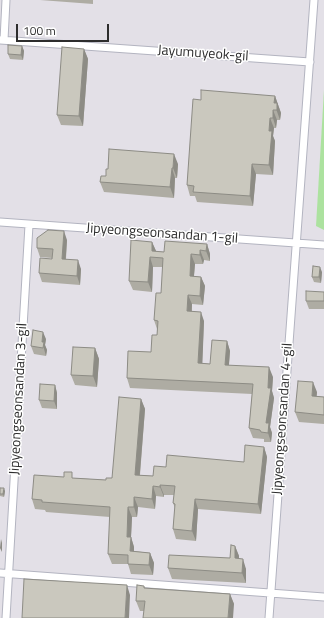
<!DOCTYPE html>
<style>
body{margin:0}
#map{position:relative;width:324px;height:618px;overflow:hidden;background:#eeeae0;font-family:"Titillium Web",sans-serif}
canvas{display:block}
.scale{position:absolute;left:16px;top:24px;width:93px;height:18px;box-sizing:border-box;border:2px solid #2d2d2d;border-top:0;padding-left:5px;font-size:12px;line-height:14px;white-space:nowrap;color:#2d2d2d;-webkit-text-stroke:3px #fff;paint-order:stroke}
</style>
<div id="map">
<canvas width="324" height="618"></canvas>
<div class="scale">100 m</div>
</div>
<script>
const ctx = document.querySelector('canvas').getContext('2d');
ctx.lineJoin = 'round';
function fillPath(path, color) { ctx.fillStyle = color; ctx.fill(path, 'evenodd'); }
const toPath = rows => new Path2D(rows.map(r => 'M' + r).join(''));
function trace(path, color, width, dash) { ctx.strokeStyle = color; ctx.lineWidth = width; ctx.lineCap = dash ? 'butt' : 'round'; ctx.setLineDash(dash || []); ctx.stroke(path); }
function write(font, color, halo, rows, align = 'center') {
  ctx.font = font + ' "Titillium Web",sans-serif'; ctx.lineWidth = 3; ctx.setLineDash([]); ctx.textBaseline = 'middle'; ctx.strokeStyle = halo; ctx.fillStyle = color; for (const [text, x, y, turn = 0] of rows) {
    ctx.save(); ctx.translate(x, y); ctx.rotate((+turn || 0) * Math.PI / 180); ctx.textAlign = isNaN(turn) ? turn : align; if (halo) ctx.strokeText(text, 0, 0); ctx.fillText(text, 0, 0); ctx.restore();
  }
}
const industrial = toPath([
 [0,0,324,0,324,618,0,618]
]);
const green = toPath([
 [324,90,324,230,316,226]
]);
const street = toPath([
 [0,40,310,62],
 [4,40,6,0],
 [0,222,324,245],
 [0,573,324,597],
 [6,618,29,225],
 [269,618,314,0]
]);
const wall = toPath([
 [40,0,93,0,93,4],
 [22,46,24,51,23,60,10,59,8,54],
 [84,49,88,59,83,126,61,125,57,115],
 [275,96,281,113,280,120,277,120,276,128,274,128,273,136,275,141,273,175,256,174,253,206,197,202,195,196,190,196,187,185,201,100],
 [178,164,177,178,175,178,174,198,104,192,100,182,106,176],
 [67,240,66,259,81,269,80,285,42,282,39,273,52,258,40,257,37,248],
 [152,242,156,251,164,252,207,244,210,254,210,261,204,260,203,264,195,264,194,276,201,277,205,286,203,305,192,304,192,311,204,321,202,363,210,364,227,341,230,351,229,365,273,377,272,391,274,398,270,427,272,433,271,442,264,442,264,439,253,438,249,428,252,394,130,388,127,378,151,352,157,335,157,329,154,320,161,293,163,267,153,267,152,292,133,290,129,281],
 [322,272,321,283,314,282,312,277],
 [324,292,324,309,309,309,306,301],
 [46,339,45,345,47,350,46,356,34,354,31,346],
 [95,348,99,359,97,387,75,385,71,375],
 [55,385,57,393,57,409,42,408,39,400],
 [317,392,316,396,324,397,324,424,299,422,295,412],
 [141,399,145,409,140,475,153,476,166,467,244,462,264,447,267,457,261,514,198,509,196,541,176,539,173,529,175,508,173,503,174,495,164,495,164,497,156,496,155,509,138,507,137,517,132,517,131,537,134,547,134,551,150,553,154,563,153,575,131,574,128,564,112,564,108,554,110,517,46,512,45,510,35,509,32,499,75,478,106,480,112,478],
 [0,488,5,491,4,497,0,496],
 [235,546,239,556,239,559,246,569,246,583,172,579,168,568,230,558],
 [144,586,145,588,230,594,234,604,144,611,140,611,136,601]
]);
const shadedWall = toPath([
 [22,46,24,51,23,60,21,55],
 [84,49,88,59,83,126,79,116],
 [275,96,281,113,280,120,274,103],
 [273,110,277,120,276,128,273,118],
 [270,118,274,128,273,136,275,141,273,175,269,165,269,131],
 [174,154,178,164,177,178,173,168],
 [252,164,256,174,253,206,250,196],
 [172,168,175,178,174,198,170,187],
 [64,231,67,240,65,268,62,259],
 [152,242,156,251,152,251],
 [207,244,210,254,210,261,206,251],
 [200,250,204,260,203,264,200,255],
 [191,254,195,264,193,286,190,276],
 [150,257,153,267,152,292,148,282],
 [78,260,81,269,80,285,77,276],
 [320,267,322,272,321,283,319,277],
 [201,277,205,286,203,305,200,296],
 [188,295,192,304,191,320,187,311],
 [201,312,204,321,202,373,198,363],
 [43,332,46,339,45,345,47,350,46,356,42,342],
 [227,341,230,351,228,375,225,365],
 [95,348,99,359,97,387,93,376],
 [269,367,273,377,272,391,274,398,270,427,272,433,271,442,268,433,266,423],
 [313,382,317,392,316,406,312,396],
 [55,385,57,393,57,409,54,401],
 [141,399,145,409,139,484,135,475],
 [264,447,267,457,261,514,258,504],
 [160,485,164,495,164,497,160,487],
 [153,486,156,496,155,509,152,499],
 [4,488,5,491,4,497,3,494],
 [134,497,138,507,137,517,134,507],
 [195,499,198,509,196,541,192,531],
 [128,507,132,517,131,537,134,547,134,561,130,551,127,537],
 [1,539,2,543,2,552,0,548],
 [235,546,239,556,238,568,235,558],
 [150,553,154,563,153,575,149,565],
 [243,559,246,569,246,583,242,573],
 [127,585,130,595,129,618,125,618],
 [230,594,234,604,233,618,228,618]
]);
const building = toPath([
 [8,45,22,46,21,55,8,54,8,45],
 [62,47,84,49,79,116,57,115,62,47],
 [201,90,275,96,274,103,277,103,277,110,273,110,273,118,270,118,269,131,272,131,269,165,252,164,250,196,193,192,194,186,187,185,193,99,201,100,201,90],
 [109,149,174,154,173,168,172,168,170,187,100,182,101,176,106,176,106,169,108,169,109,149],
 [48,230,64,231,62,259,78,260,77,276,39,273,40,258,52,259,53,249,37,248,37,238,48,230],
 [131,240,152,242,152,251,164,252,165,241,207,244,206,251,200,250,200,255,191,254,190,276,201,277,200,296,188,295,187,311,201,312,198,363,210,364,212,340,227,341,225,365,269,367,268,388,271,388,266,423,269,423,268,433,261,432,260,430,249,428,253,384,127,378,128,351,151,352,152,335,157,335,158,321,154,320,156,293,161,293,163,258,150,257,148,282,129,281,131,240],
 [313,266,320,267,319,277,312,277,313,266],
 [306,291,324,292,324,301,306,301,306,291],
 [33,330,43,332,42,342,44,342,43,348,31,346,33,330],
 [73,347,95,348,93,376,71,375,73,347],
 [298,381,313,382,312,396,324,397,324,415,295,412,298,381],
 [40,384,55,385,54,401,39,400,40,384],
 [119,397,141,399,135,475,153,476,154,466,166,467,167,455,244,462,245,445,264,447,258,504,195,499,192,531,173,529,175,504,173,503,175,486,160,485,160,487,153,486,152,499,134,497,134,507,128,507,127,537,131,537,130,551,150,553,149,565,128,564,128,555,108,554,110,507,42,502,42,500,32,499,34,475,64,477,64,472,72,472,72,478,106,480,106,478,112,478,119,397],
 [0,488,4,488,3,494,0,494,0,488],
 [231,545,235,546,235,558,243,559,242,573,168,568,169,555,230,558,231,545],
 [24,579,127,585,125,618,22,618,24,579],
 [137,585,144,586,144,588,230,594,228,618,143,618,145,601,136,601,137,585]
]);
const streetNames = [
 ["Jayumuyeok-gil",203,54,4],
 ["Jipyeongseonsandan 1-gil",162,234,4],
 ["Jipyeongseonsandan 3-gil",19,399,-87],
 ["Jipyeongseonsandan 4-gil",283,419,-86]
];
fillPath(industrial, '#e3e0e7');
fillPath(green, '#ace29f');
trace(street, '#b3b4c0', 9);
trace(street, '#fff', 7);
fillPath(wall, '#aeaca3');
fillPath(shadedWall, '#8d8c85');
fillPath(building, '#cac8be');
trace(building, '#8d8c85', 1);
write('14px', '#2d2d2d', '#fff', streetNames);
</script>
